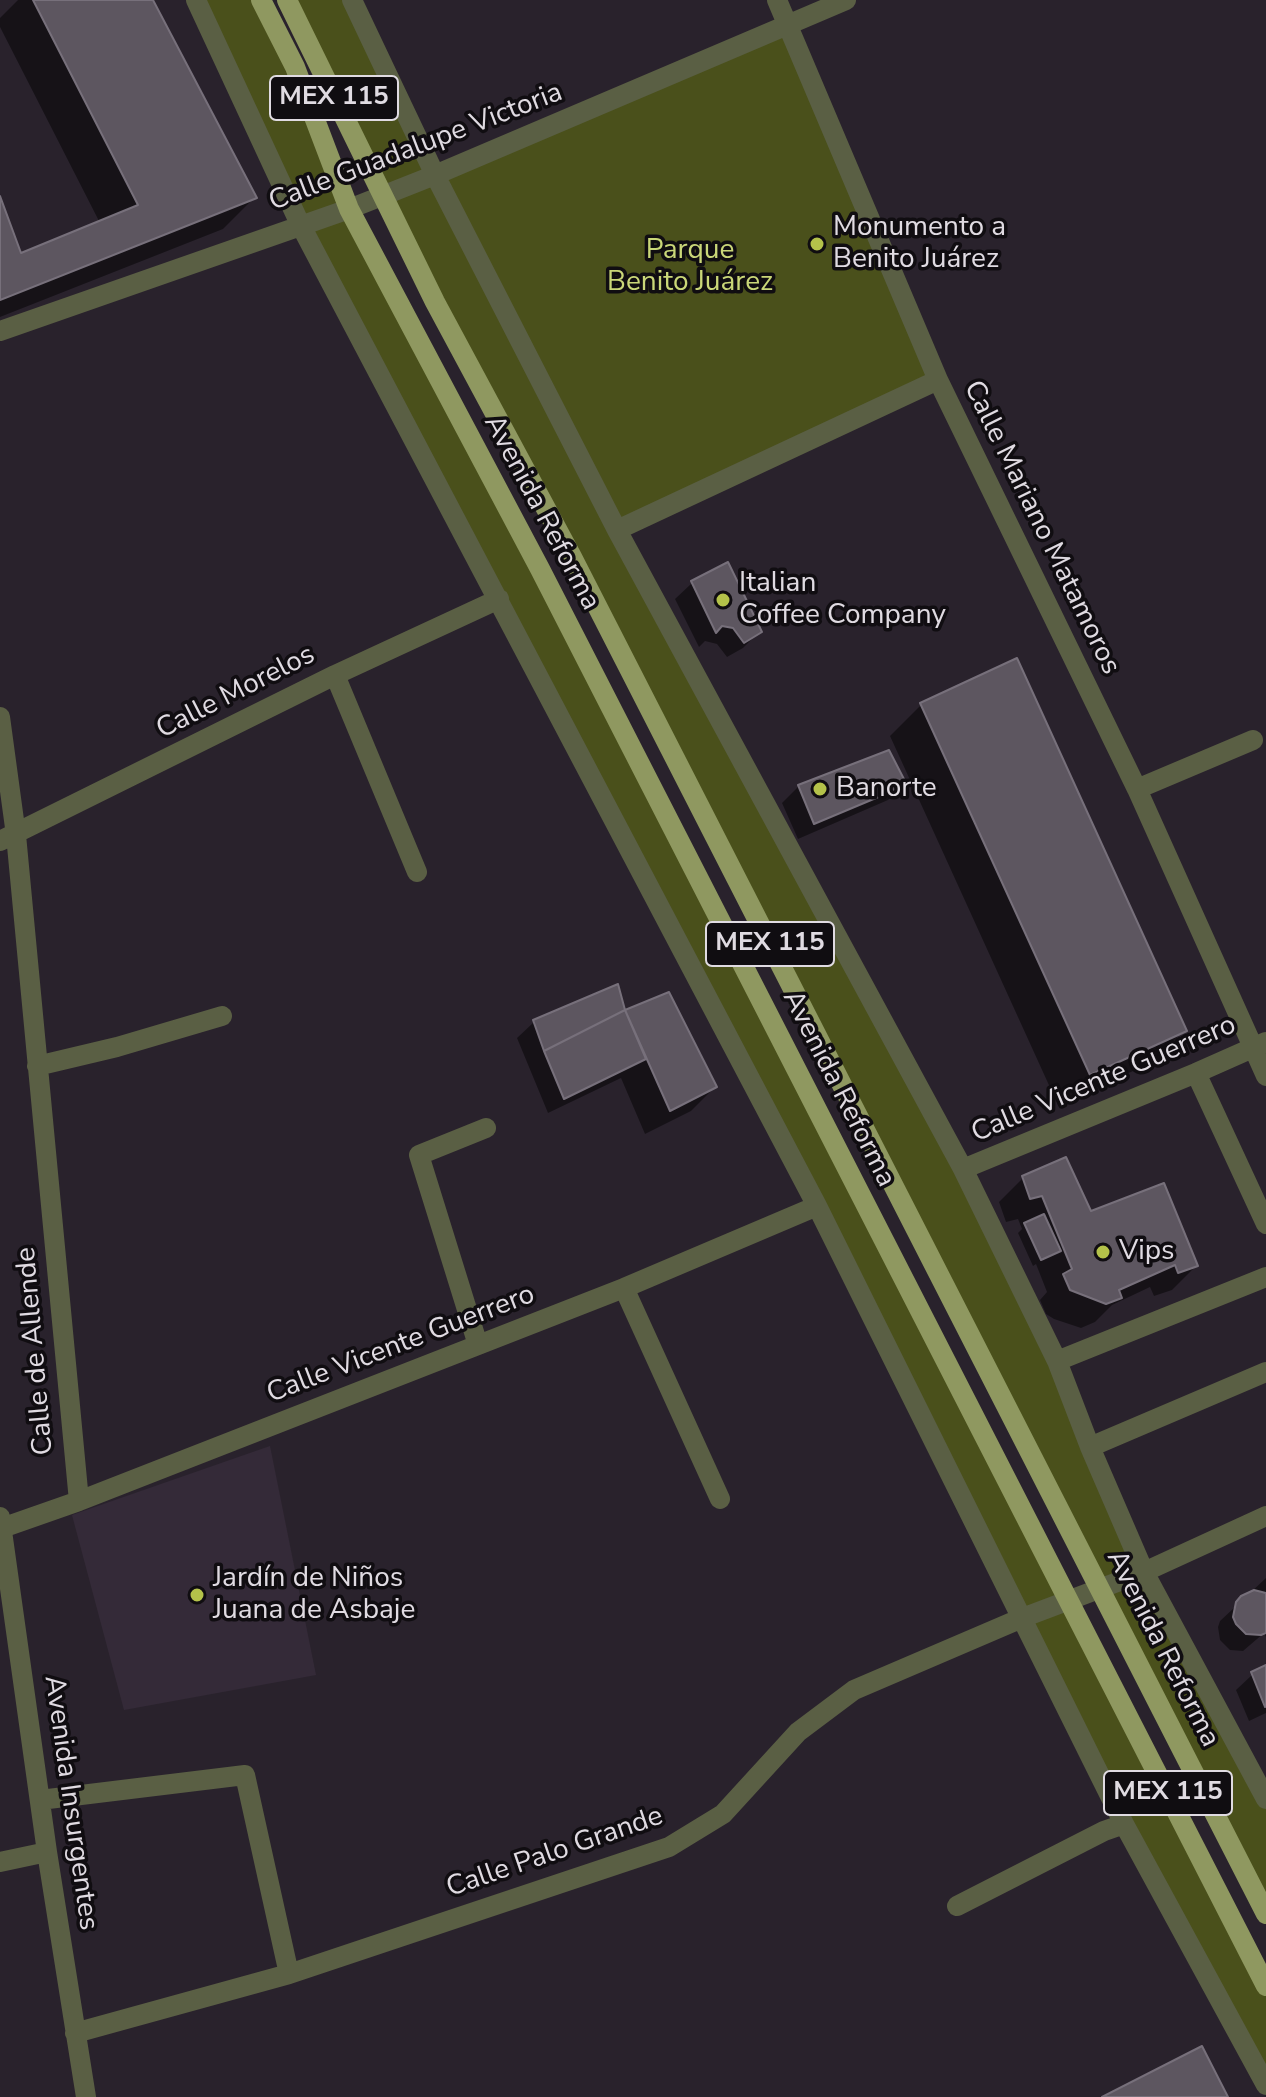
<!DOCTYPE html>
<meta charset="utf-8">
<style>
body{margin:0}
canvas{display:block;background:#29222c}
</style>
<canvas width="1266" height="2097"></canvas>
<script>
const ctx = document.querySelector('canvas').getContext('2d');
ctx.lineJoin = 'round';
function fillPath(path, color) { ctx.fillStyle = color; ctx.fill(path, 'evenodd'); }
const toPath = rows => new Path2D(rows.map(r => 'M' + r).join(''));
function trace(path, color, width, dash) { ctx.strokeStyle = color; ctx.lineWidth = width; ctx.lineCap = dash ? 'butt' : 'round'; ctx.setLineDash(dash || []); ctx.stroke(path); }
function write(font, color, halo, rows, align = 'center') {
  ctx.font = font + ' "Nunito Sans",sans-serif'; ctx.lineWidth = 7; ctx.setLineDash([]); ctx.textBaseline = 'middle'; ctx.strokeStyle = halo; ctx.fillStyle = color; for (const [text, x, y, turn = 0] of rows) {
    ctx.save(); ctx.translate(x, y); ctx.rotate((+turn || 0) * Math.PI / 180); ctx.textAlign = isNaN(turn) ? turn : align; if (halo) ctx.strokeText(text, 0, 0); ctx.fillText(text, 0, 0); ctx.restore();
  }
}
const built = toPath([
 [270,1446,316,1675,124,1710,72,1515]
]);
const green = toPath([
 [196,0,261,0,349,209,1266,1986,1266,2085,499,599],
 [287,0,352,0,436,175,787,26,938,380,617,530,963,1169,1090,1447,1266,1799,1266,1914]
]);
const shadow = toPath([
 [18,0,151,0,255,197,223,229,0,317,0,202,20,256,100,223,0,27,0,18],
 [727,565,759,632,743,648,727,657,717,644,705,641,699,647,675,599,692,583],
 [921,705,1184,1030,1153,1062,1058,1105,890,736],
 [905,784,888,800,798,839,782,803,799,786],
 [617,987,624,1013,668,994,715,1087,691,1111,645,1134,621,1078,548,1113,517,1038,534,1022],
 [1023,1178,1090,1214,1196,1266,1172,1290,1154,1296,1150,1287,1112,1305,1095,1322,1081,1328,1054,1319,1046,1314,1040,1300,1047,1292,1036,1264,1033,1266,1018,1233,1022,1229,1018,1219,1006,1222,999,1202],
 [1266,1578,1266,1637,1264,1633,1243,1651,1230,1650,1220,1640,1218,1627,1220,1621],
 [1266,1667,1266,1713,1249,1721,1236,1690,1253,1674]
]);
const building = toPath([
 [33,0,153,0,257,198,0,300,0,196,21,253,138,205,33,0],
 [728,562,762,632,744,643,733,628,722,626,716,633,691,581,728,562],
 [1017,658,1187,1031,1090,1075,920,703,1017,658],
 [889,750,907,785,814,824,798,785,889,750],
 [618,984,625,1010,544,1051,533,1020,618,984],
 [669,992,717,1087,670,1111,625,1010,669,992],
 [625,1010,646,1059,564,1099,544,1051,625,1010],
 [1066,1157,1091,1211,1164,1183,1198,1266,1178,1273,1175,1265,1119,1290,1122,1298,1106,1304,1070,1290,1063,1274,1072,1269,1042,1196,1030,1199,1022,1176,1066,1157],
 [1044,1214,1061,1251,1041,1260,1024,1223,1044,1214],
 [1254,1590,1266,1593,1266,1633,1261,1635,1246,1634,1236,1624,1233,1617,1236,1602,1241,1596,1254,1590],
 [1266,1665,1266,1706,1265,1707,1251,1672,1266,1665],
 [1202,2046,1228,2097,1102,2097,1202,2046]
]);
const minor = toPath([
 [196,0,300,224,817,1206,1124,1824,1266,2085],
 [352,0,435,175,617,530,963,1169,1057,1361,1090,1447,1144,1572,1266,1799],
 [777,0,938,380,1137,789,1266,1076],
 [0,331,349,209,435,175,846,0],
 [617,530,938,380],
 [335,675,417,872],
 [0,717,16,835,79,1501],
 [1137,789,1253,740],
 [0,841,335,675,499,599],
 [37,1066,117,1047,222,1016],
 [1196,1073,1266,1224],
 [963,1169,1196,1073,1266,1042],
 [624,1288,720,1499],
 [478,1345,419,1155,486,1128],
 [1057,1361,1266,1277],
 [1090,1447,1266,1372],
 [0,1517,47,1852,86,2097],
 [2,1528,79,1501,624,1288,817,1206],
 [40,1800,245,1775,289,1974],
 [0,1862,47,1852],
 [957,1906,1104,1831,1124,1824],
 [75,2033,289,1974,669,1847,723,1814,798,1732,854,1690,1022,1618,1144,1572,1266,1516]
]);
const major = toPath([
 [261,0,295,67,349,209,540,569,1266,1986],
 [287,0,435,302,572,557,1266,1914]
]);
const markers = [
 [817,244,8,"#b4c24a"],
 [723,600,8,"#b4c24a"],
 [820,789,8,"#b4c24a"],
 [1103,1252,8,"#b4c24a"],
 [197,1595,8,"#b4c24a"]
];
const shields = [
 [334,98,128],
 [770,944,128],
 [1168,1793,128]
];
const shieldNames = [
 ["MEX 115",334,98],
 ["MEX 115",770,944],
 ["MEX 115",1168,1793]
];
const streetNames = [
 ["Calle Guadalupe Victoria",416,148,-21],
 ["Avenida Reforma",541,513,62],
 ["Calle Mariano Matamoros",1041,528,64],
 ["Calle Morelos",236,693,-27],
 ["Calle Vicente Guerrero",1104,1080,-23],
 ["Avenida Reforma",838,1089,63],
 ["Calle Vicente Guerrero",401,1345,-21],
 ["Calle de Allende",36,1351,-95],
 ["Avenida Reforma",1162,1649,63],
 ["Avenida Insurgentes",70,1803,82],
 ["Calle Palo Grande",555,1853,-19]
];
const poiNames = [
 ["Monumento a",833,228],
 ["Benito Juárez",833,260],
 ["Italian",739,584],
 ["Coffee Company",739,616],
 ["Banorte",836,789],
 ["Vips",1119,1252],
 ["Jardín de Niños",213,1579],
 ["Juana de Asbaje",213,1611]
];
const parkNames = [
 ["Parque",690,251],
 ["Benito Juárez",690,283]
];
fillPath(built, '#342a38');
fillPath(green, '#4a501b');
fillPath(shadow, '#0007');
fillPath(building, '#5d5660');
trace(building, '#77707b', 2);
trace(minor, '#5a5f44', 20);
trace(major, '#8f9860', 20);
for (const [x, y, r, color] of markers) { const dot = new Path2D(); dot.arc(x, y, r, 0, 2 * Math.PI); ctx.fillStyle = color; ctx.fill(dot); trace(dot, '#100d11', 3); }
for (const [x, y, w] of shields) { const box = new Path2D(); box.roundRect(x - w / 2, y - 22, w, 44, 6); ctx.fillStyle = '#100d11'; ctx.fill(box); trace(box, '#e0dbe2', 2); }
write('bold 26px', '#e0dbe2', null, shieldNames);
write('28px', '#e0dbe2', '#100d11', streetNames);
write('28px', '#e0dbe2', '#100d11', poiNames, 'left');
write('28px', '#cad778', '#100d11', parkNames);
</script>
